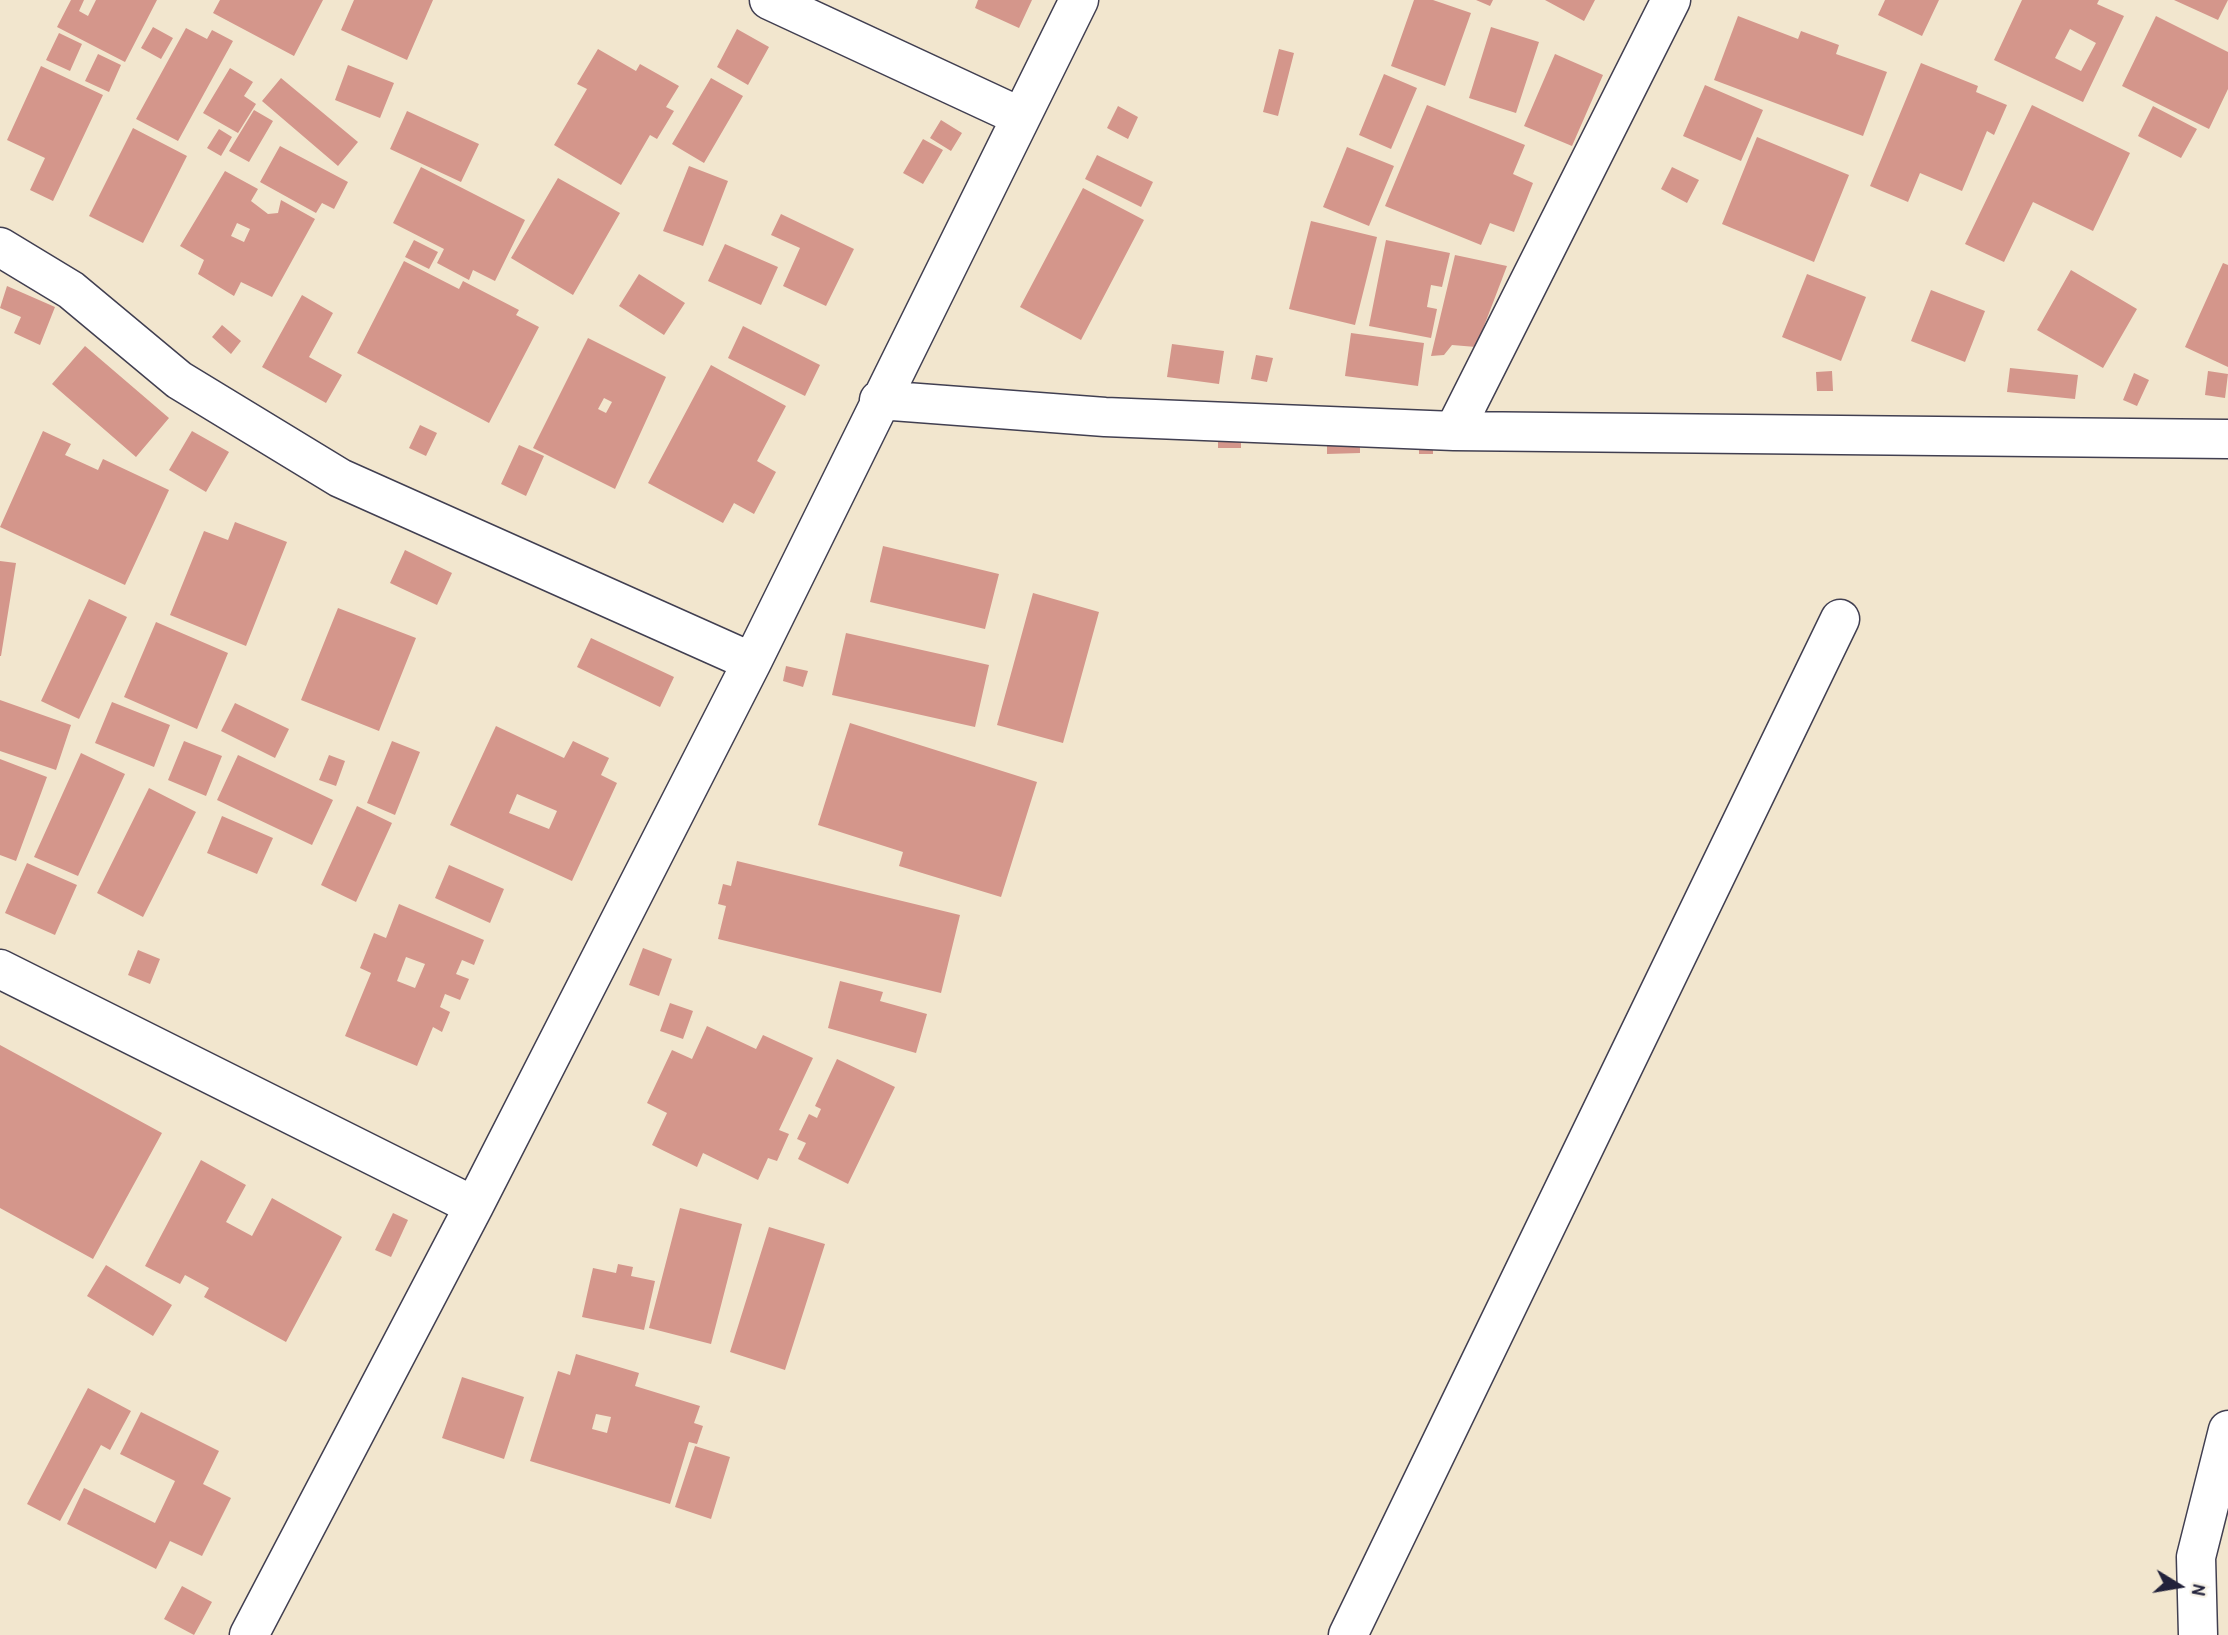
<!DOCTYPE html>
<style>
body{margin:0}
#map{position:relative;width:2228px;height:1635px;overflow:hidden;background:#f2e6ce;font-family:"Patrick Hand",sans-serif}
canvas{display:block}
.north{position:absolute;left:2144px;top:1551px;width:70px;height:70px;-webkit-text-stroke:5px #f7f3e8;paint-order:stroke;rotate:101deg;font-size:19px;font-weight:700;line-height:28px;text-align:center;color:#22223b}
.north::after{content:'';display:block;margin:auto;width:24px;height:32px;background:#22223b;clip-path:polygon(50% 0,100% 100%,50% 72%,0 100%)}
</style>
<div id="map">
<canvas width="2228" height="1635"></canvas>
<div class="north">N</div>
</div>
<script>
const ctx = document.querySelector('canvas').getContext('2d');
ctx.lineJoin = 'round';
function fillPath(path, color) { ctx.fillStyle = color; ctx.fill(path, 'evenodd'); }
const toPath = rows => new Path2D(rows.map(r => 'M' + r).join(''));
function trace(path, color, width, dash) { ctx.strokeStyle = color; ctx.lineWidth = width; ctx.lineCap = dash ? 'butt' : 'round'; ctx.setLineDash(dash || []); ctx.stroke(path); }
const building = toPath([
 [71,0,84,0,79,11,88,16,96,0,157,0,125,62,57,27],
 [220,0,323,0,294,56,213,13],
 [354,0,433,0,407,60,341,30],
 [978,0,1032,0,1019,28,975,8],
 [1414,0,1433,0,1471,13,1445,86,1391,66],
 [1476,0,1493,0,1490,6],
 [1545,0,1595,0,1584,21],
 [1885,0,1939,0,1922,36,1878,15],
 [2022,0,2099,0,2097,4,2124,16,2083,102,1994,60],
 [2070,29,2096,43,2081,71,2055,58],
 [2174,0,2228,0,2218,20],
 [1738,16,1798,39,1801,31,1839,45,1836,54,1887,72,1863,136,1714,80],
 [2156,16,2228,52,2228,89,2209,129,2122,86],
 [153,27,173,38,161,59,141,48],
 [1491,27,1539,42,1516,113,1469,98],
 [186,28,207,39,212,30,233,41,178,141,136,119],
 [737,29,769,47,748,85,717,67],
 [59,33,82,44,70,71,46,60],
 [598,49,636,71,640,64,679,86,666,107,674,111,657,139,650,135,621,185,554,145,587,89,577,84],
 [1279,49,1294,53,1278,116,1263,112],
 [98,54,121,65,109,92,85,81],
 [1555,54,1603,75,1572,146,1524,126],
 [1921,63,1978,86,1976,92,2007,105,1994,135,1987,131,1962,191,1920,173,1908,202,1870,186],
 [348,65,394,83,380,118,335,100],
 [41,66,103,95,53,201,30,190,45,158,7,140],
 [230,68,253,82,244,96,256,104,238,133,203,113],
 [1384,74,1417,88,1391,149,1359,135],
 [281,78,358,142,338,166,262,101],
 [711,78,743,96,704,163,672,144],
 [1705,85,1763,110,1741,161,1683,136],
 [1427,105,1525,145,1513,174,1533,183,1514,232,1490,223,1481,245,1385,206],
 [2032,105,2130,153,2093,231,2033,202,2004,262,1965,244],
 [1118,106,1138,117,1128,139,1107,128],
 [2153,106,2197,129,2181,158,2138,136],
 [254,110,273,121,249,162,229,151],
 [407,111,479,144,461,182,390,149],
 [941,120,962,133,951,151,930,138],
 [133,128,187,156,143,243,89,216],
 [219,129,232,137,221,156,207,148],
 [1757,137,1849,175,1814,262,1722,224],
 [923,139,943,150,923,184,903,173],
 [280,146,348,182,334,209,322,203,316,213,260,182],
 [1347,147,1394,166,1369,226,1323,207],
 [1097,155,1153,182,1141,207,1085,179],
 [689,166,728,181,703,246,663,231],
 [421,167,525,220,495,281,473,270,469,280,437,263,444,249,393,223],
 [1672,167,1699,180,1687,203,1661,189],
 [225,171,258,189,251,201,268,214,278,213,281,200,315,219,272,297,241,282,234,296,198,274,204,260,180,246],
 [237,223,250,229,244,242,231,236],
 [558,178,620,213,573,295,511,258],
 [1083,188,1144,220,1081,340,1020,307],
 [781,214,854,249,826,306,783,286,800,248,771,235],
 [1311,221,1377,237,1355,325,1289,309],
 [414,240,438,252,429,269,405,257],
 [1386,240,1450,253,1442,287,1431,285,1427,307,1437,309,1431,338,1369,326],
 [725,244,778,267,761,305,708,281],
 [1455,255,1507,266,1476,347,1452,345,1444,355,1431,356],
 [404,261,459,289,463,281,519,310,516,315,539,327,489,423,357,353],
 [2223,263,2228,265,2228,367,2185,347],
 [2071,270,2137,309,2103,368,2037,330],
 [639,274,685,303,664,335,619,306],
 [1807,274,1866,297,1841,361,1782,337],
 [7,286,55,307,40,345,14,333,21,317,0,308],
 [1931,290,1985,311,1965,362,1911,341],
 [302,295,333,313,309,357,342,375,326,403,262,367],
 [222,325,241,341,231,354,212,337],
 [743,326,820,365,805,396,728,358],
 [1351,333,1424,343,1418,386,1345,376],
 [588,338,666,377,615,489,533,448],
 [604,398,612,402,606,413,598,409],
 [1172,344,1224,351,1219,384,1167,377],
 [85,346,169,418,136,457,52,384],
 [1256,355,1273,358,1267,382,1251,379],
 [711,365,786,406,757,461,776,472,754,514,734,503,723,523,648,483],
 [2010,368,2078,375,2075,399,2007,392],
 [1832,371,1833,391,1817,391,1816,372],
 [2208,371,2228,374,2225,398,2205,395],
 [2134,373,2149,380,2137,406,2123,400],
 [420,425,437,433,426,456,409,448],
 [43,431,71,444,65,455,98,470,103,459,169,490,125,585,0,527],
 [192,431,229,452,206,492,169,470],
 [1360,432,1360,453,1327,454,1327,433],
 [1241,438,1241,448,1218,448,1218,439],
 [1419,444,1433,444,1433,454,1419,454],
 [519,445,544,456,526,496,501,484],
 [235,522,287,542,246,646,170,615,204,531,228,540],
 [883,546,999,574,985,629,870,602],
 [405,550,452,573,437,605,390,583],
 [0,561,16,563,1,656,0,656],
 [1033,593,1099,612,1063,743,997,725],
 [89,599,127,617,79,719,41,701],
 [338,608,416,638,379,731,301,700],
 [156,622,228,653,197,729,124,697],
 [846,633,989,665,975,727,832,695],
 [591,638,674,677,660,707,577,667],
 [786,666,808,671,803,687,783,681],
 [0,700,71,725,56,770,0,751],
 [112,702,170,725,154,767,95,743],
 [235,703,289,729,275,758,221,731],
 [850,723,1037,782,1001,897,899,866,903,852,818,825],
 [496,726,564,758,573,741,609,758,601,775,617,783,572,881,450,825],
 [517,794,557,811,549,829,509,813],
 [184,741,222,756,206,796,168,780],
 [392,741,420,752,395,815,367,803],
 [81,753,125,774,78,876,34,857],
 [238,755,333,800,312,845,217,800],
 [329,755,345,761,336,786,319,780],
 [0,759,47,777,16,861,0,855],
 [149,788,196,812,143,917,97,893],
 [357,806,392,823,356,902,321,885],
 [222,816,273,838,257,874,207,853],
 [737,861,960,915,941,993,718,939,726,906,718,904,723,884,731,886],
 [27,863,77,885,55,935,5,913],
 [449,865,504,889,490,923,435,898],
 [399,904,484,940,474,965,462,960,456,974,469,979,460,1000,445,994,440,1007,450,1012,442,1032,433,1027,417,1066,345,1036,371,973,360,968,374,933,386,938],
 [406,957,425,964,415,988,397,981],
 [643,948,672,959,659,996,629,985],
 [138,950,160,959,150,984,128,975],
 [840,981,883,992,880,1001,927,1014,916,1053,828,1028],
 [670,1003,693,1011,683,1039,660,1031],
 [707,1026,756,1049,763,1035,813,1058,779,1130,789,1134,777,1161,768,1158,758,1180,703,1153,697,1167,652,1145,667,1113,647,1103,672,1050,692,1059],
 [0,1045,162,1133,93,1259,0,1208],
 [837,1059,895,1087,848,1184,798,1159,806,1143,797,1139,809,1114,817,1118,821,1109,815,1106],
 [201,1160,246,1185,226,1222,252,1236,272,1198,342,1237,286,1342,204,1297,209,1288,185,1275,180,1284,145,1266],
 [680,1208,742,1224,711,1344,649,1328],
 [393,1213,408,1220,391,1257,375,1250],
 [769,1227,825,1244,785,1370,730,1352],
 [618,1264,633,1267,631,1276,655,1281,644,1330,582,1317,593,1268,616,1273],
 [106,1265,172,1305,153,1336,87,1296],
 [576,1354,639,1373,635,1386,700,1406,694,1423,703,1426,697,1444,689,1442,670,1504,530,1461,558,1371,570,1375],
 [596,1414,611,1417,607,1433,592,1429],
 [462,1377,524,1397,504,1459,442,1438],
 [88,1388,131,1411,110,1450,101,1445,60,1521,27,1504],
 [141,1412,219,1451,203,1484,231,1498,202,1556,170,1541,156,1569,67,1524,84,1488,155,1523,175,1481,120,1454],
 [695,1446,730,1457,711,1519,675,1507],
 [182,1586,212,1602,194,1635,164,1619]
]);
const minor = toPath([
 [769,0,1021,117],
 [0,247,71,290,179,380,340,478,752,662],
 [879,400,1105,417,1454,431,2228,439],
 [1454,431,1671,0],
 [0,969,474,1206],
 [249,1635,474,1206,752,662,1079,0],
 [1348,1635,1840,619],
 [2198,1635,2196,1557,2228,1430]
]);
fillPath(building, '#d4968b');
trace(minor, '#413f51', 41);
trace(minor, '#fff', 38);
</script>
